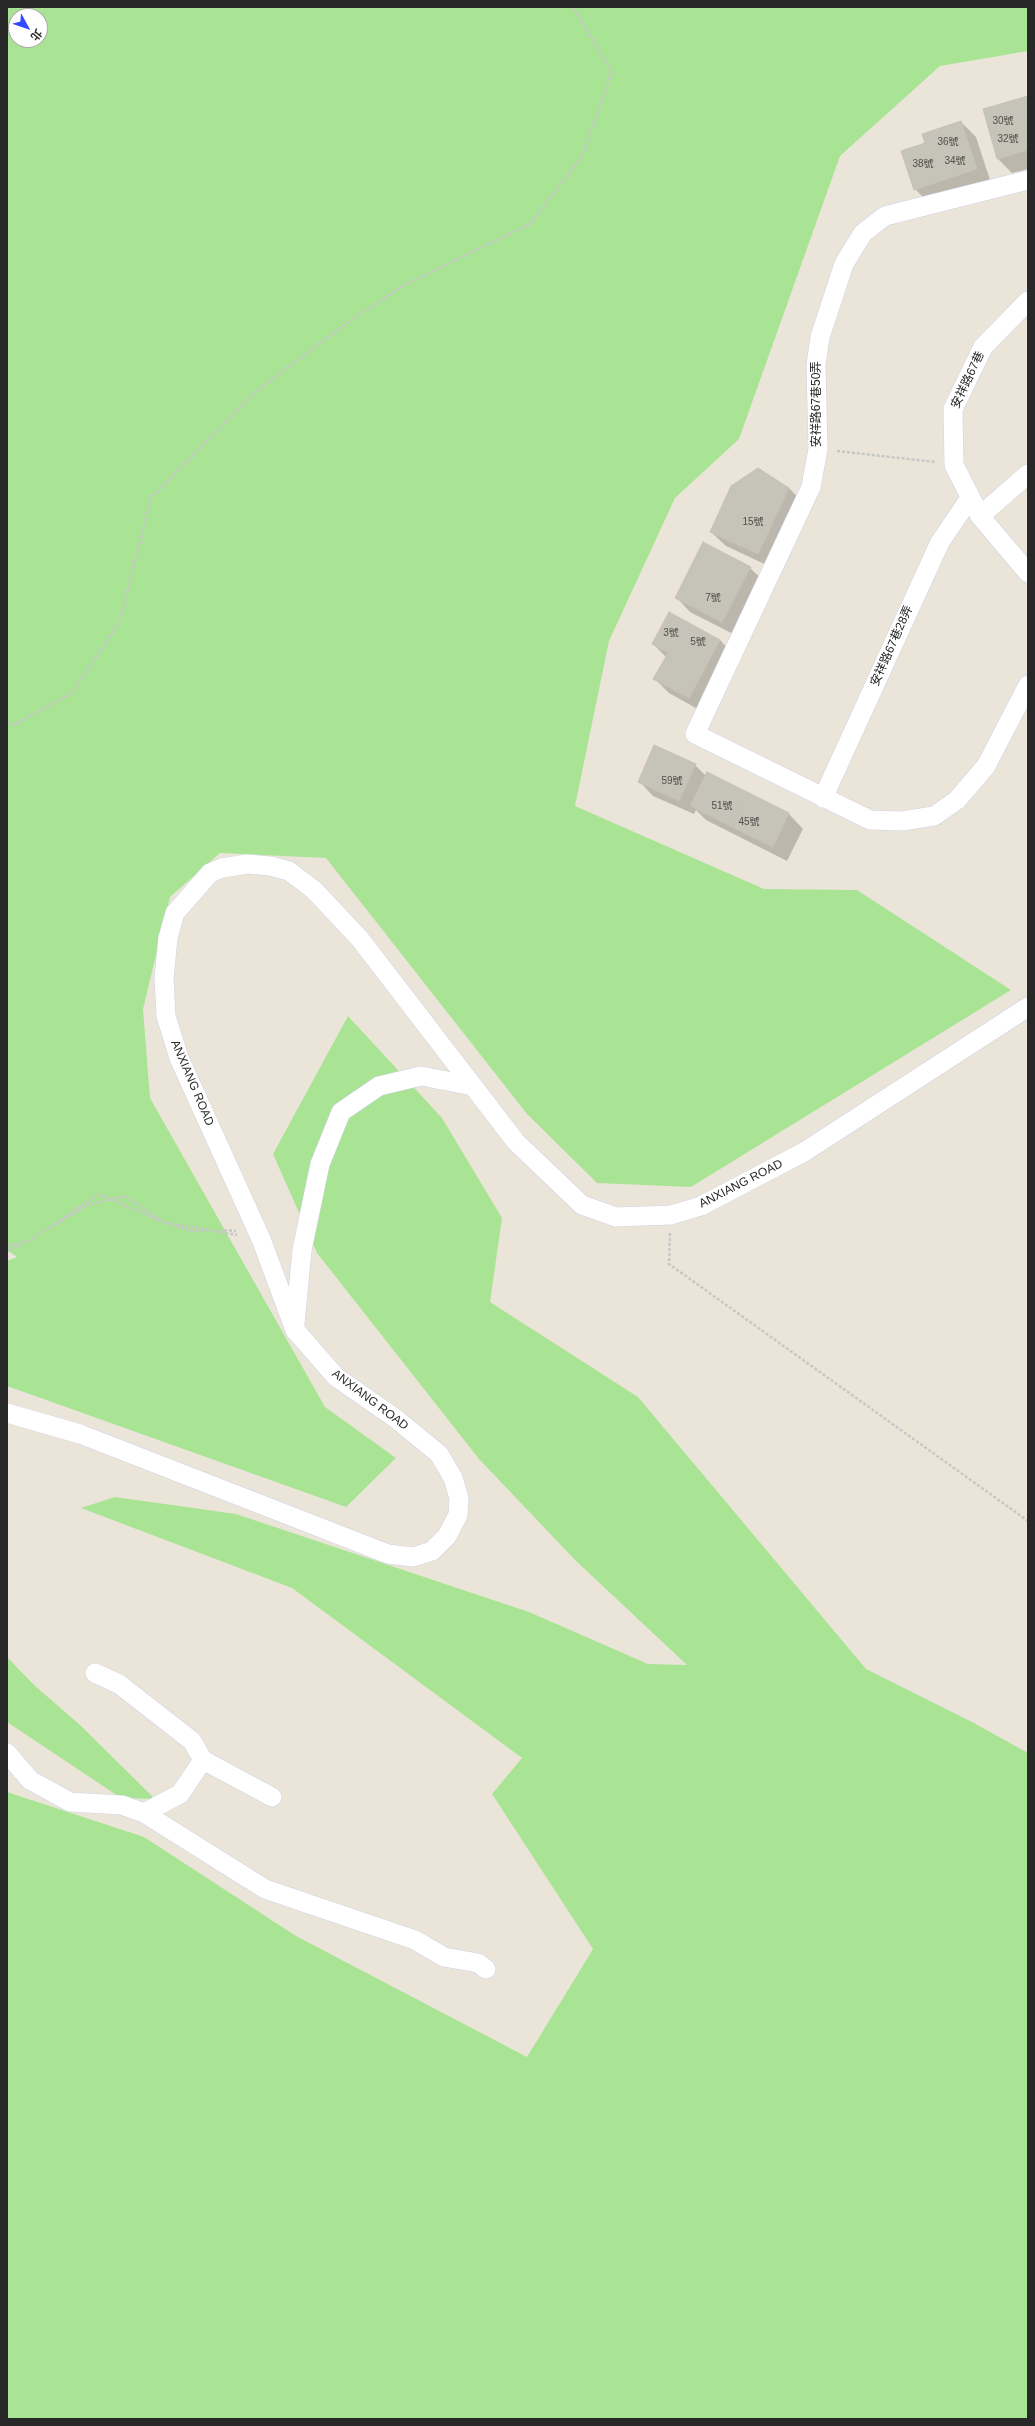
<!DOCTYPE html>
<meta charset="utf-8">
<style>
body{margin:0}
#map{position:relative;width:1035px;height:2426px;overflow:hidden;background:#ebe5d9;font-family:Arial,"Noto Sans TC",sans-serif}
canvas{display:block}
.frame{position:absolute;inset:0;border:8px solid #282828;pointer-events:none}
.north{position:absolute;left:8px;top:8px;width:40px;height:40px;box-sizing:border-box;background:#fff;border:1px solid #a9a9a9;border-radius:50%;rotate:130deg;font-size:11px;font-weight:700;line-height:16px;text-align:center;color:#282828}
.north::after{content:'';display:block;margin:auto;width:14px;height:18px;background:#3349ff;clip-path:polygon(50% 0,100% 100%,50% 72%,0 100%)}
</style>
<div id="map">
<canvas width="1035" height="2426"></canvas>
<div class="frame"></div>
<div class="north">北</div>
</div>
<script>
const ctx = document.querySelector('canvas').getContext('2d');
ctx.lineJoin = 'round';
function fillPath(path, color) { ctx.fillStyle = color; ctx.fill(path, 'evenodd'); }
const toPath = rows => new Path2D(rows.map(r => 'M' + r).join(''));
function trace(path, color, width, dash) { ctx.strokeStyle = color; ctx.lineWidth = width; ctx.lineCap = dash ? 'butt' : 'round'; ctx.setLineDash(dash || []); ctx.stroke(path); }
function write(font, color, halo, rows, align = 'center') {
  ctx.font = font + ' Arial,"Noto Sans TC",sans-serif'; ctx.lineWidth = 3; ctx.setLineDash([]); ctx.textBaseline = 'middle'; ctx.strokeStyle = halo; ctx.fillStyle = color; for (const [text, x, y, turn = 0] of rows) {
    ctx.save(); ctx.translate(x, y); ctx.rotate((+turn || 0) * Math.PI / 180); ctx.textAlign = isNaN(turn) ? turn : align; if (halo) ctx.strokeText(text, 0, 0); ctx.fillText(text, 0, 0); ctx.restore();
  }
}
const green = toPath([
 [7,7,1028,7,1028,51,940,66,840,156,739,439,675,498,609,641,575,806,764,889,857,890,1011,990,691,1187,597,1183,527,1114,326,858,220,853,170,897,143,1009,150,1098,325,1407,396,1458,346,1507,7,1386,7,1261,17,1257,7,1250],
 [16,16,40,16,40,40,16,40],
 [348,1016,442,1118,502,1218,490,1302,638,1397,866,1669,972,1722,1028,1753,1028,2419,7,2419,7,1792,144,1837,296,1936,527,2057,593,1949,492,1794,522,1758,292,1588,81,1508,115,1497,236,1514,529,1612,648,1664,687,1665,575,1560,479,1459,317,1253,273,1154],
 [7,1657,34,1685,79,1724,155,1799,121,1798,7,1722]
]);
const shadow = toPath([
 [1028,97,1028,169,1012,173,998,159],
 [961,122,976,137,991,183,930,204,915,189,926,143],
 [789,488,803,503,773,568,726,546,711,532],
 [750,568,765,582,737,636,690,612,676,597],
 [720,640,734,655,703,712,669,693,654,678,666,657,653,644],
 [695,765,706,776,708,774,789,814,803,829,787,861,706,820,696,810,694,814,653,796,639,781]
]);
const building = toPath([
 [1028,96,1028,150,997,159,983,109,1028,96],
 [961,121,977,169,914,190,901,151,925,143,922,134,961,121],
 [758,468,789,488,758,554,710,532,731,486,758,468],
 [703,542,751,567,722,622,675,598,703,542],
 [669,612,720,640,689,698,653,679,668,653,652,644,669,612],
 [654,745,696,764,679,801,638,782,654,745],
 [707,772,749,793,732,827,690,806,707,772],
 [749,793,789,813,773,847,732,827,749,793]
]);
const path = toPath([
 [837,451,935,462],
 [7,722,14,725,72,693,120,621,151,498,255,392,341,327,404,285,530,224,581,158,612,72,573,7],
 [166,1223,192,1231,206,1231],
 [57,1224,87,1205,125,1196,162,1221],
 [219,1230,236,1231],
 [670,1233,669,1264,1028,1521],
 [7,1246,29,1241,99,1194,162,1222,237,1235],
 [7,1251,19,1245]
]);
const minor = toPath([
 [1028,180,885,216,863,233,844,264,820,337,816,365,818,449,811,487,695,734,870,820,902,821,934,816,957,800,986,766,1028,685],
 [1028,301,983,347,953,409,954,465,980,516,1028,573],
 [980,516,1028,474],
 [823,798,940,542,970,498],
 [295,1324,302,1250,320,1164,341,1112,379,1086,421,1076,473,1086],
 [7,1413,80,1434,388,1554,413,1557,432,1551,447,1536,458,1515,459,1498,453,1478,439,1454,395,1418,336,1377,295,1330,261,1239,179,1058,166,1016,164,978,168,938,175,913,210,873,222,868,247,864,270,866,289,871,314,890,360,939,516,1142,582,1205,616,1217,671,1215,701,1206,804,1152,1028,1007],
 [7,1753,30,1780,70,1802,122,1805,144,1813,180,1794,203,1760,192,1741,119,1684,95,1673],
 [203,1760,272,1797],
 [144,1813,265,1889,415,1940,444,1957,478,1963,486,1969]
]);
const numberNames = [
 ["30號",1003,121],
 ["32號",1008,139],
 ["36號",948,142],
 ["34號",955,161],
 ["38號",923,164],
 ["15號",753,522],
 ["7號",713,598],
 ["3號",671,633],
 ["5號",698,642],
 ["59號",672,781],
 ["51號",722,806],
 ["45號",749,822]
];
const streetNames = [
 ["安祥路67巷",968,380,-65],
 ["安祥路67巷50弄",817,404,-90],
 ["安祥路67巷28弄",892,646,-66],
 ["ANXIANG ROAD",192,1083,67],
 ["ANXIANG ROAD",741,1184,-27],
 ["ANXIANG ROAD",370,1400,37]
];
fillPath(green, '#a9e494');
fillPath(shadow, '#0003');
fillPath(building, '#c6c3b8');
trace(building, '#c7c1b3', 1);
trace(minor, '#cfd1e2', 20);
trace(path, '#c7c7c7', 2.5, [3, 2]);
trace(minor, '#fff', 19);
write('10px', '#504f4c', null, numberNames);
write('12px', '#282828', '#fff', streetNames);
</script>
